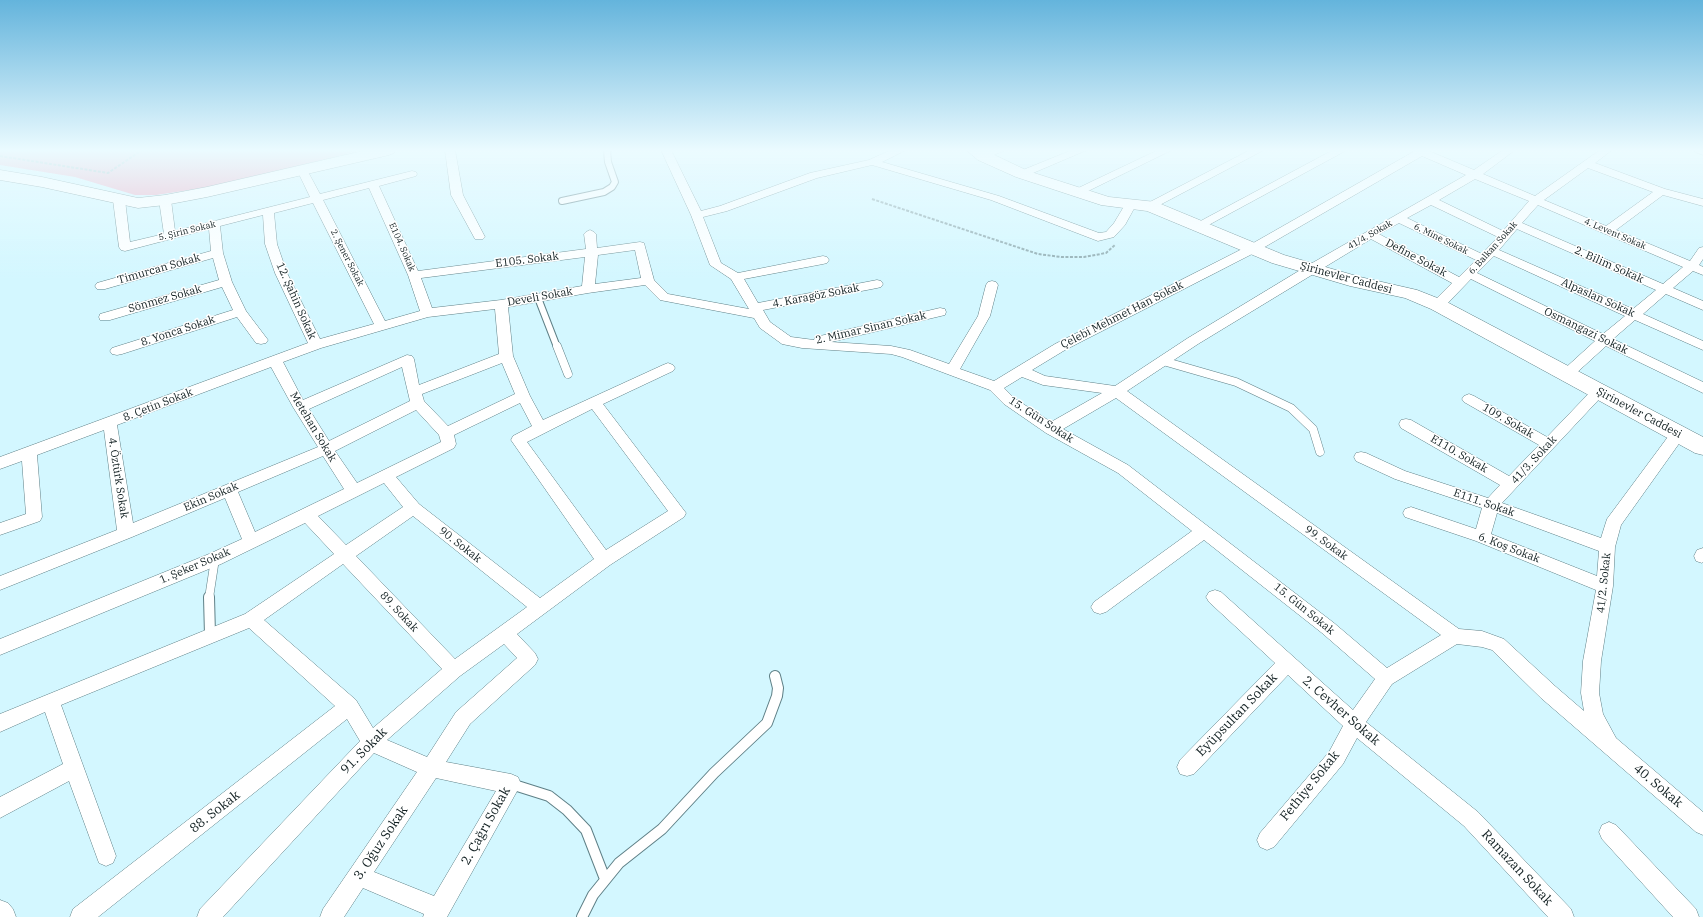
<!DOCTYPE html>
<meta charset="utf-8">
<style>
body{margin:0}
canvas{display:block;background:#d3f7ff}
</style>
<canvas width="1703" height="917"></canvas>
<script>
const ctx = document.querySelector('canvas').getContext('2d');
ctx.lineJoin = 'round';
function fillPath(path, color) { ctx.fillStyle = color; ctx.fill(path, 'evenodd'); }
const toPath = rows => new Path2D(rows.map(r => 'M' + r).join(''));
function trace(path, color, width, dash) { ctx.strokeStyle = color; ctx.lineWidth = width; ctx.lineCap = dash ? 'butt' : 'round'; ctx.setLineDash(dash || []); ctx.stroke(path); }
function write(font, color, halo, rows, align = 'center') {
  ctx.font = font + ' "IBM Plex Serif",serif'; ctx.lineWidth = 3; ctx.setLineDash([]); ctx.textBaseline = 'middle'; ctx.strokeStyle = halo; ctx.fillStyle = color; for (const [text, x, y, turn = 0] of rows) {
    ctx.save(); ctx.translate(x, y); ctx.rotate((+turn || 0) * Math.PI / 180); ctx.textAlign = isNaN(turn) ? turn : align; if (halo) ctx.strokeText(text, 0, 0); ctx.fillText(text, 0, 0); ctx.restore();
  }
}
const green = toPath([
 [0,150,363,150,217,186,156,195,135,195,75,177,0,165]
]);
const path = toPath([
 [0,156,108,173,142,150],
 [872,199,1038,254,1061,257,1084,257,1106,253,1115,245]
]);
const laneFar2 = toPath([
 [562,201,604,192,612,187,615,182,608,162,607,150],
 [538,298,557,347]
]);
const laneFar1 = toPath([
 [557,346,568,374],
 [1163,361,1236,382,1291,408,1313,429,1320,452],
 [209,598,215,559]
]);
const lane = toPath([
 [209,597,210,635],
 [511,784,549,796,567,810,586,830,605,879],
 [582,917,593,895,619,863,662,829,714,773,767,723,777,696,778,688,775,676]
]);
const street = toPath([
 [445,150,455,150,463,195,485,237,483,239,475,239,451,195,445,150],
 [661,150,671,150,701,211,720,206,810,173,869,160,891,150,906,150,882,162,999,196,1099,233,1106,232,1114,223,1126,203,1134,203,1136,205,1125,225,1114,237,1098,241,991,200,872,165,817,178,727,211,703,217,721,263,738,273,823,256,827,257,829,260,827,263,823,264,744,279,758,303,877,280,881,281,883,284,881,287,877,288,763,310,770,322,791,337,814,340,815,337,820,336,940,308,945,309,946,312,945,315,831,342,891,346,910,350,949,364,978,316,986,285,988,282,992,281,996,282,998,285,990,316,960,369,994,381,1055,344,1248,246,1413,152,1412,150,1430,150,1429,151,1474,170,1503,150,1515,150,1483,174,1535,196,1600,150,1612,150,1595,163,1665,189,1703,199,1703,206,1663,195,1616,230,1690,261,1699,248,1703,247,1703,259,1699,265,1703,267,1703,275,1693,271,1673,288,1703,301,1703,310,1666,294,1643,314,1703,341,1703,350,1635,320,1613,339,1703,382,1703,393,1606,346,1572,377,1567,379,1562,377,1560,374,1562,371,1595,341,1471,279,1443,308,1433,308,1432,305,1433,302,1452,283,1371,239,1198,344,1127,391,1459,629,1482,631,1504,639,1555,686,1584,711,1581,693,1583,661,1596,590,1476,541,1405,517,1403,513,1405,509,1411,507,1476,529,1482,508,1395,479,1356,461,1354,457,1356,453,1361,452,1366,453,1405,471,1488,498,1500,485,1401,428,1399,424,1401,420,1406,419,1411,420,1509,476,1539,445,1464,402,1462,399,1464,396,1469,394,1474,396,1547,437,1594,388,1599,386,1604,388,1606,391,1604,394,1502,503,1601,538,1607,519,1673,430,1678,429,1683,430,1685,434,1683,438,1621,525,1615,547,1613,586,1601,661,1599,693,1603,714,1616,738,1703,812,1703,835,1696,832,1541,698,1492,650,1482,647,1457,644,1392,684,1366,722,1478,812,1571,909,1574,917,1548,917,1464,826,1357,738,1343,764,1274,847,1267,850,1260,847,1257,840,1260,833,1329,752,1343,726,1288,675,1194,774,1187,776,1180,774,1177,767,1180,760,1275,663,1209,602,1206,597,1209,592,1215,590,1221,592,1353,710,1375,679,1322,633,1204,540,1106,612,1100,614,1094,612,1091,607,1094,602,1192,531,1118,473,1046,433,1004,404,990,390,902,357,891,354,802,348,782,344,760,328,754,318,660,300,645,285,588,293,508,307,513,356,530,396,543,420,663,365,668,363,673,365,675,368,673,371,603,404,686,513,684,517,610,565,517,634,535,653,538,659,535,665,470,724,446,762,511,774,518,777,521,784,447,917,423,917,424,914,363,888,344,917,320,917,323,909,417,772,374,753,223,917,197,917,200,909,360,741,347,719,98,917,70,917,73,909,335,706,249,628,61,705,116,856,113,863,106,866,99,863,69,781,0,818,0,797,63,764,45,712,0,732,0,714,245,614,334,554,305,523,221,564,0,655,0,639,209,554,242,539,225,498,132,537,0,590,0,576,117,530,104,430,37,455,42,517,40,521,0,535,0,523,26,514,22,461,0,469,0,457,308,343,275,273,265,244,263,215,220,226,223,253,232,282,246,311,268,340,266,343,261,344,256,343,237,317,122,354,117,355,112,354,110,351,112,348,233,310,222,287,110,320,100,320,99,317,100,314,219,280,213,258,105,289,97,289,95,286,97,283,211,251,209,229,125,251,121,250,119,247,113,200,115,198,119,197,125,200,130,242,164,234,159,200,161,198,165,197,171,200,175,231,310,197,297,170,298,168,306,168,320,194,412,171,416,172,417,174,416,176,379,186,418,271,586,249,584,234,586,232,590,230,594,232,596,234,597,248,640,242,644,243,654,280,668,294,749,309,731,279,710,265,691,215,661,150],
 [1422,156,1466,175,1307,266,1188,338,1115,386,1045,376,1032,370,1065,350,1256,252,1422,156],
 [1588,168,1653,192,1606,226,1544,200,1588,168],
 [1475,179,1529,201,1503,231,1439,200,1475,179],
 [369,188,408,275,420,311,385,321,323,200,369,188],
 [313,203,374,324,320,339,287,273,277,244,274,213,313,203],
 [1431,205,1498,237,1482,254,1407,218,1431,205],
 [1538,205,1603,233,1683,267,1663,284,1522,223,1538,205],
 [1399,223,1476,260,1459,277,1379,234,1399,223],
 [1517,229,1656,290,1633,309,1499,250,1517,229],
 [635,250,641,278,595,284,598,255,635,250],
 [1494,256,1625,316,1603,334,1477,273,1494,256],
 [585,257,582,286,501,300,432,308,421,278,585,257],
 [495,309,499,354,419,385,414,359,412,356,407,355,303,400,283,362,321,348,428,317,495,309],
 [502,363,515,394,448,426,424,401,422,394,502,363],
 [271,367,293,407,318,447,133,523,117,425,271,367],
 [402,367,410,401,329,441,309,409,402,367],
 [1022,377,1043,385,1102,393,1051,422,1014,398,1004,388,1022,377],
 [1116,398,1441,635,1387,668,1334,623,1128,465,1063,429,1116,398],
 [520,403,532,426,513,436,511,440,594,559,540,598,419,504,396,477,454,448,456,444,454,435,520,403],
 [592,409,668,511,606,550,527,442,592,409],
 [416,410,439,435,441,442,357,483,335,451,416,410],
 [323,456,344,489,255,532,238,492,323,456],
 [384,483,403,507,346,545,318,516,384,483],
 [1497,513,1599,551,1597,576,1491,534,1497,513],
 [413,516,527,607,455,659,356,556,413,516],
 [343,564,442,669,373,728,356,700,264,620,343,564],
 [504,644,517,658,456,712,427,757,387,740,460,676,504,644],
 [436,778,496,791,434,896,374,872,436,778],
 [990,150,1005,150,983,160,978,157,979,155,990,150],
 [1072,150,1087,150,1026,176,1022,177,1017,174,1018,172,1072,150],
 [1158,150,1172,150,1082,194,1074,194,1072,192,1074,190,1158,150],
 [1250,150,1264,150,1154,208,1150,209,1146,208,1144,206,1146,204,1250,150],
 [1333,150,1347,150,1203,228,1199,229,1195,228,1193,226,1195,224,1333,150],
 [1694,150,1703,150,1703,155,1695,152,1694,150],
 [1703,548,1703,562,1702,563,1696,561,1694,556,1697,550,1703,548],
 [1609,822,1616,825,1696,909,1699,917,1673,917,1602,839,1599,832,1602,825,1609,822],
 [0,900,8,903,13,909,16,917,0,917,0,900]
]);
const secondary = toPath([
 [367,150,396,150,394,153,389,155,207,197,165,205,138,208,42,187,0,180,0,170,42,177,138,198,165,195,207,187,367,150],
 [966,150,984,150,1028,171,1109,197,1156,202,1284,255,1360,277,1417,290,1445,301,1703,437,1703,455,1695,453,1431,309,1405,298,1350,286,1272,263,1147,211,1101,205,1016,177,978,160,966,150]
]);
const farStreetnames = [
 ["5. Şirin Sokak",187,231,-14],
 ["4. Levent Sokak",1615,234,23],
 ["41/4. Sokak",1370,235,-30],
 ["6. Mine Sokak",1441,239,26],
 ["E104. Sokak",402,247,66],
 ["6. Balkan Sokak",1493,248,-48],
 ["2. Şener Sokak",347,258,63]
];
const streetNames = [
 ["Define Sokak",1416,258,28],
 ["E105. Sokak",527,260,-7],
 ["2. Bilim Sokak",1609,265,24],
 ["Timurcan Sokak",159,269,-16],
 ["Şirinevler Caddesi",1346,278,15],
 ["4. Karagöz Sokak",816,296,-11],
 ["Develi Sokak",540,297,-10],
 ["Alpaslan Sokak",1598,298,24],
 ["Sönmez Sokak",165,299,-16],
 ["12. Şahin Sokak",296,301,66],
 ["Çelebi Mehmet Han Sokak",1122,315,-27],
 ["2. Mimar Sinan Sokak",871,328,-13],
 ["8. Yonca Sokak",178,331,-18],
 ["Osmangazi Sokak",1586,331,26],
 ["8. Çetin Sokak",158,405,-21],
 ["Şirinevler Caddesi",1639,413,28],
 ["15. Gün Sokak",1041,420,33],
 ["109. Sokak",1508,421,30],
 ["Metehan Sokak",313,427,59],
 ["E110. Sokak",1459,454,30],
 ["41/3. Sokak",1534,460,-47],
 ["4. Öztürk Sokak",118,478,81],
 ["Ekin Sokak",211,497,-23],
 ["E111. Sokak",1484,503,19],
 ["99. Sokak",1326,543,36],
 ["90. Sokak",460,545,38],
 ["6. Koş Sokak",1509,548,21],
 ["1. Şeker Sokak",195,566,-23],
 ["41/2. Sokak",1604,583,-84],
 ["15. Gün Sokak",1304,609,39],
 ["89. Sokak",399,612,47]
];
const nearStreetnames = [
 ["2. Cevher Sokak",1341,711,41],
 ["Eyüpsultan Sokak",1237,715,-46],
 ["91. Sokak",364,751,-45],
 ["Fethiye Sokak",1310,786,-51],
 ["40. Sokak",1658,786,40],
 ["88. Sokak",215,812,-38],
 ["2. Çağrı Sokak",486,826,-61],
 ["3. Oğuz Sokak",381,843,-56],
 ["Ramazan Sokak",1517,868,47]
];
fillPath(green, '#eeacc3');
trace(laneFar2, '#5f8087', 8);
trace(laneFar1, '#5f8087', 9);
trace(lane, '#5f8087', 12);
trace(street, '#5f8087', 1);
trace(secondary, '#5f8087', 1);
trace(path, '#8eaab0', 2, [3, 1.5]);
trace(laneFar2, '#fff', 6);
trace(laneFar1, '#fff', 8);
trace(lane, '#fff', 10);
fillPath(street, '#fff');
fillPath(secondary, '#fff');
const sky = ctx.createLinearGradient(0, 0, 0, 279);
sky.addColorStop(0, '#64b4dc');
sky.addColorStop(0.54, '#ebfbff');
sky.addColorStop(1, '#ebfbff00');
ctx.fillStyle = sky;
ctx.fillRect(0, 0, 1703, 279);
write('9px', '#122022', '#fff', farStreetnames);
write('11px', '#122022', '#fff', streetNames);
write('13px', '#122022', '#fff', nearStreetnames);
</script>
